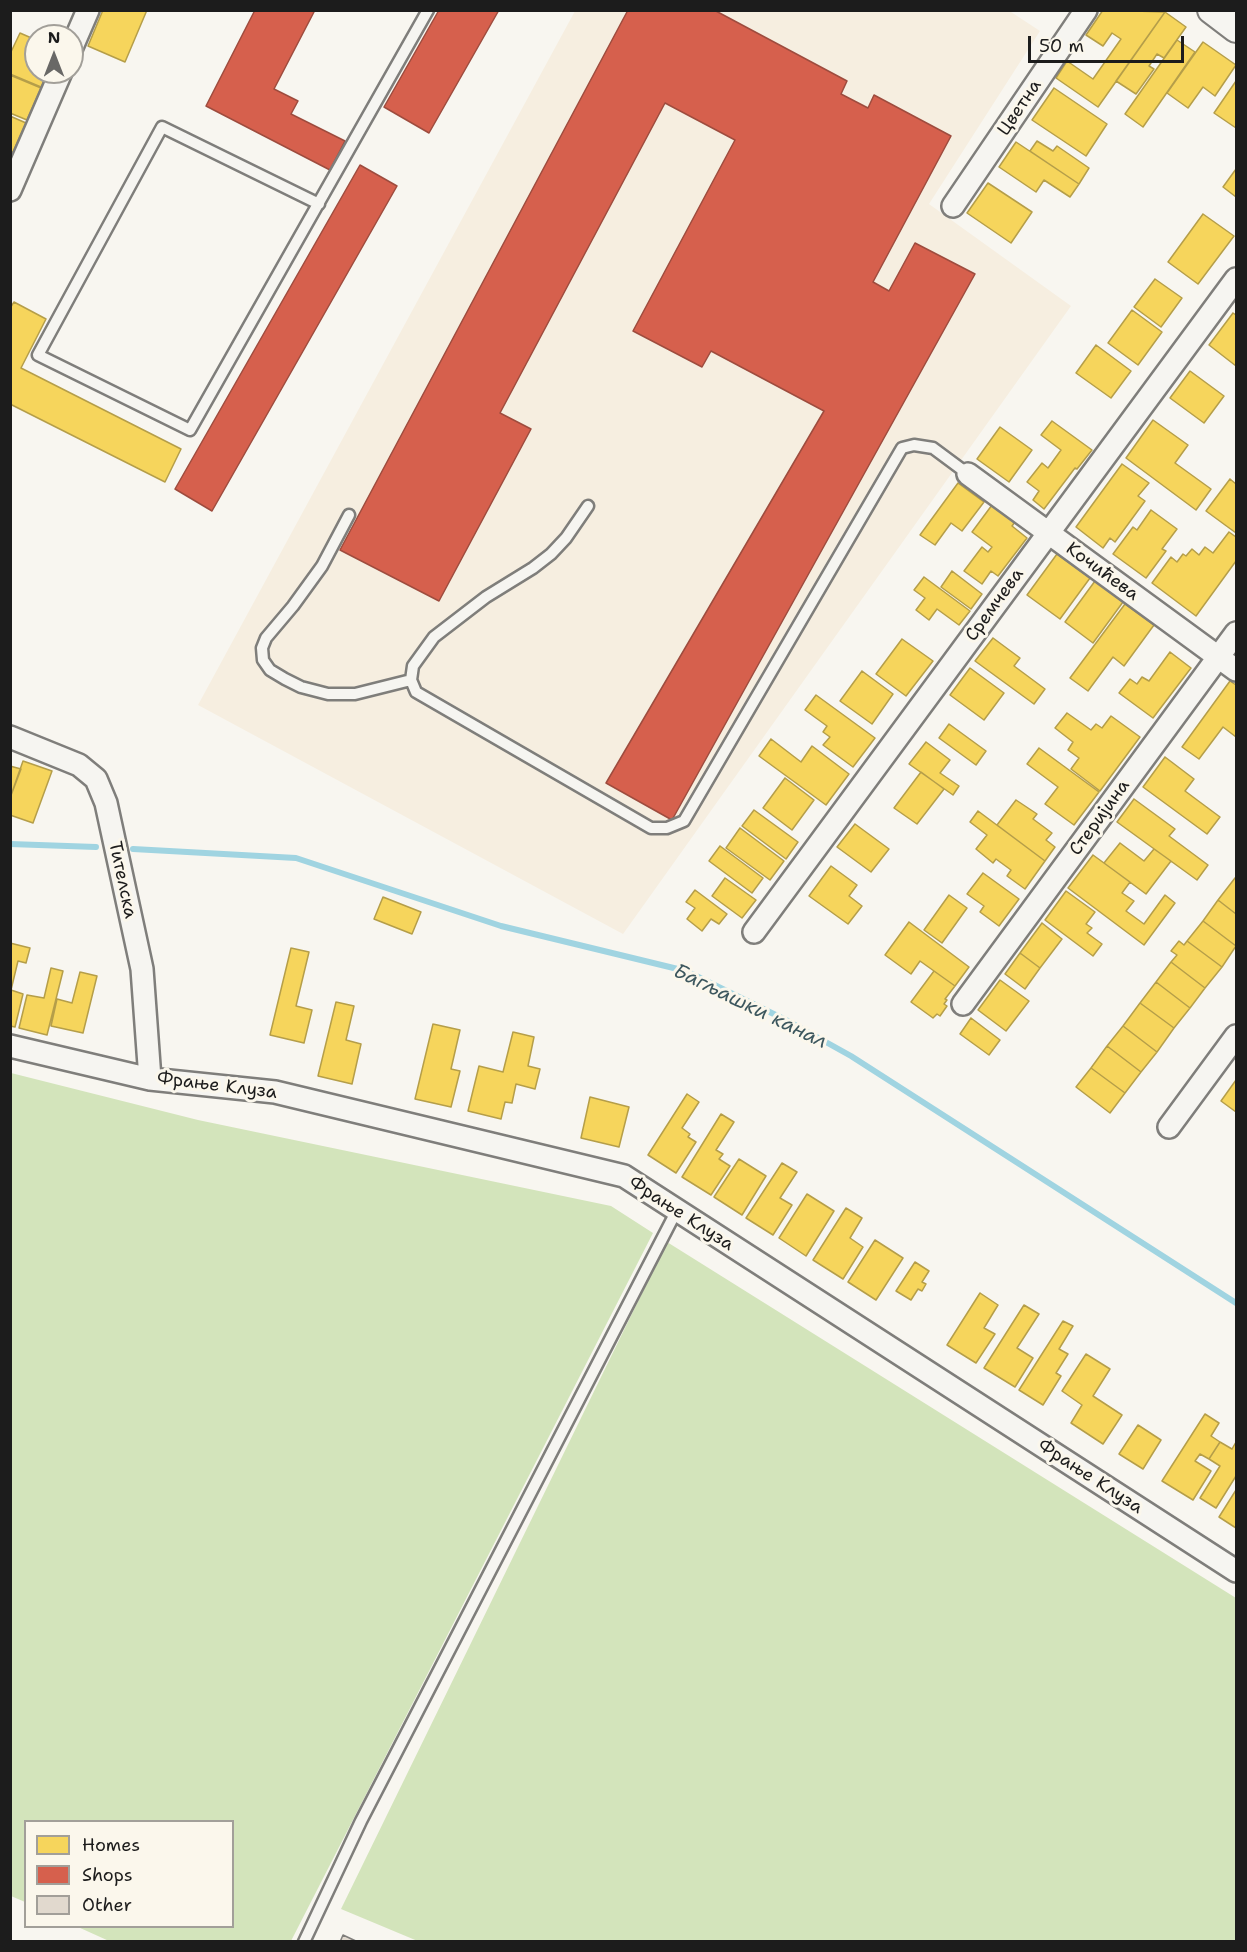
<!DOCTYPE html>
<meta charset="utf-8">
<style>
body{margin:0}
#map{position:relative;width:1247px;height:1952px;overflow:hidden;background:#f8f6f0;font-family:"Shantell Sans",sans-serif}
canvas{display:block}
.frame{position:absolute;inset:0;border:12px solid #1c1c1c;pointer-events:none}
.legend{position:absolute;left:24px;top:1820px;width:210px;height:108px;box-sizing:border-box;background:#fbf7ec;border:2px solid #a29f99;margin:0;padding:8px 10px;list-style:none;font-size:18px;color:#1c1c1c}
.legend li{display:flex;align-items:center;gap:12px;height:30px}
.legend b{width:30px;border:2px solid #a29f99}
.north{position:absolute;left:24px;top:24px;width:60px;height:60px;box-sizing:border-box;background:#fbf7ec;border:2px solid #a29f99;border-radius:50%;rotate:0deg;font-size:16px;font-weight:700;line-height:24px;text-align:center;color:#1c1c1c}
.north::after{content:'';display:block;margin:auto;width:21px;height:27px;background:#696866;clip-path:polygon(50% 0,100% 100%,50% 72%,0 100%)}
.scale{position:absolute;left:1028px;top:36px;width:156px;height:27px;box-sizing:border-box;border:3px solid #1c1c1c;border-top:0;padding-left:8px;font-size:18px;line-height:21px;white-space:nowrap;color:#1c1c1c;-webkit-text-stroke:4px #fbf7ec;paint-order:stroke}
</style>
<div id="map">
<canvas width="1247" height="1952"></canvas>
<div class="frame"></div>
<ul class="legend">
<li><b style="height:16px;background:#f6d55c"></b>Homes</li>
<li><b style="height:16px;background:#d6604d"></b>Shops</li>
<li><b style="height:16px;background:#e1d9ce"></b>Other</li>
</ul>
<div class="north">N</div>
<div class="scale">50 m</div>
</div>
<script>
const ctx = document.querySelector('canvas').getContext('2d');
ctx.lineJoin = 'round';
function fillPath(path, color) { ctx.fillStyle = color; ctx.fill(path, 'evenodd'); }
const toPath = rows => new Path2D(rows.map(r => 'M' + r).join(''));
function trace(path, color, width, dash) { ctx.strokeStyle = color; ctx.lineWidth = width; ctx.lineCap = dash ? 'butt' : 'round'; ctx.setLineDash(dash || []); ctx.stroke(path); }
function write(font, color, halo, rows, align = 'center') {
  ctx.font = font + ' "Shantell Sans",sans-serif'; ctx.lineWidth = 6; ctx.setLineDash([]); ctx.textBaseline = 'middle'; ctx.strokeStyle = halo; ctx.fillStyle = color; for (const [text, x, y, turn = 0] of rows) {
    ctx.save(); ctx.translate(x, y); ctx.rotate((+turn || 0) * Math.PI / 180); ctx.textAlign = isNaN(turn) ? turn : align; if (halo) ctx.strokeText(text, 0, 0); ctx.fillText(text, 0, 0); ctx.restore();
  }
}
const built = toPath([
 [1008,10,1040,31,929,204,1071,306,623,934,198,705,575,11]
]);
const green = toPath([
 [11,1073,198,1120,611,1206,653,1233,291,1941,109,1941,78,1927,232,1926,232,1822,26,1822,25,1902,11,1896],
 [667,1242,1236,1598,1236,1941,420,1942,341,1909]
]);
const homes = toPath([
 [103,10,147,10,125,62,88,46,103,10],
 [1103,10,1165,12,1098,107,1056,78,1067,61,1093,79,1121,39,1112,33,1103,46,1086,35,1103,10],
 [1165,12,1186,27,1164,58,1157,54,1149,66,1154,69,1136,94,1116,81,1165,12],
 [20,33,36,40,36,72,48,72,41,87,10,74,10,54,20,33],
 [1177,40,1195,52,1143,127,1125,114,1177,40],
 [1203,42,1236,65,1215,96,1203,87,1188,108,1167,93,1203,42],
 [10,75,41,88,27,120,10,113,10,75],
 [1236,81,1236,128,1214,113,1236,81],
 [1054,88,1107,124,1086,156,1032,120,1054,88],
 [10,116,26,123,13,152,10,151,10,116],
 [1037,141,1053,151,1057,146,1089,168,1079,184,1030,151,1037,141],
 [1016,142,1079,184,1070,197,1044,180,1036,192,999,167,1016,142],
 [1236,169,1236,197,1223,187,1236,169],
 [988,183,1032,212,1011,243,967,213,988,183],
 [1203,214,1234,236,1198,284,1168,262,1203,214],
 [1155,279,1182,298,1161,327,1134,307,1155,279],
 [14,302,46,319,21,368,181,449,165,482,10,404,10,308,14,302],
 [1132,310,1162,332,1138,365,1108,343,1132,310],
 [1233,313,1236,315,1236,366,1209,345,1233,313],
 [1096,345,1131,371,1111,398,1076,373,1096,345],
 [1190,371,1224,396,1204,423,1170,398,1190,371],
 [1153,420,1188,445,1175,463,1211,489,1196,510,1126,458,1153,420],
 [1052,421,1092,450,1077,469,1075,468,1044,509,1033,500,1039,491,1027,482,1042,463,1048,468,1061,450,1041,435,1052,421],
 [1000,427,1032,450,1009,482,977,459,1000,427],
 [1122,464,1149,483,1138,496,1145,501,1115,542,1110,538,1103,548,1076,527,1122,464],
 [1230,479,1236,484,1236,533,1206,511,1230,479],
 [958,483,984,502,962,531,951,523,935,545,920,535,958,483],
 [992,505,1015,522,1012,526,1027,538,998,576,991,571,982,584,964,571,982,547,988,552,992,547,972,532,992,505],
 [1151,510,1177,529,1162,549,1166,551,1146,578,1113,554,1133,527,1137,530,1151,510],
 [1229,532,1236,537,1236,561,1196,616,1152,583,1171,557,1177,562,1183,554,1186,556,1192,549,1199,555,1205,547,1213,553,1229,532],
 [1057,554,1090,578,1060,619,1027,595,1057,554],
 [952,571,982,594,971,609,941,587,952,571],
 [924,577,970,611,959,625,937,609,929,620,916,610,925,598,914,590,924,577],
 [1095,581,1123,602,1093,643,1065,622,1095,581],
 [1125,604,1154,625,1124,666,1113,657,1088,691,1070,678,1125,604],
 [993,638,1020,658,1014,666,1045,689,1034,704,975,661,993,638],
 [902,639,933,661,906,696,876,674,902,639],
 [1170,652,1191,668,1153,718,1119,693,1130,679,1137,684,1142,677,1149,681,1170,652],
 [970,668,1004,693,984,720,950,695,970,668],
 [862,671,893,694,872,724,840,701,862,671],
 [1230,681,1236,685,1236,737,1223,727,1199,759,1182,747,1230,681],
 [816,695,875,738,853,767,823,745,830,737,823,732,827,726,805,710,816,695],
 [1067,713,1091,730,1096,724,1102,728,1111,716,1140,737,1100,791,1071,769,1079,758,1068,750,1073,742,1055,728,1067,713],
 [949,724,986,751,976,765,939,738,949,724],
 [771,739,801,762,812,746,849,774,826,805,759,756,771,739],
 [926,742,950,760,940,773,959,786,953,795,909,764,926,742],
 [1039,748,1099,792,1074,825,1045,804,1058,787,1027,764,1039,748],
 [1165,757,1194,779,1185,791,1220,817,1207,834,1143,787,1165,757],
 [23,761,52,771,33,823,10,815,10,798,23,761],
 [10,766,21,769,10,798,10,766],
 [921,772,944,789,917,824,894,808,921,772],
 [785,778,814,800,792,830,763,808,785,778],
 [1134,799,1175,829,1169,836,1208,865,1197,880,1117,822,1134,799],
 [1016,800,1037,814,1033,819,1052,833,1046,840,1055,847,1045,861,997,825,1016,800],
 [754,810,798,842,786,859,742,826,754,810],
 [978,811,1045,861,1025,889,1007,876,1011,870,996,859,993,863,976,849,987,835,970,822,978,811],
 [855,824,889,849,871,872,837,847,855,824],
 [740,828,784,861,770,880,726,848,740,828],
 [1120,843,1144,861,1154,849,1171,861,1146,894,1104,863,1120,843],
 [720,846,763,878,752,893,709,861,720,846],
 [1093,855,1130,882,1122,893,1134,901,1126,911,1144,924,1165,895,1175,903,1144,945,1068,888,1093,855],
 [831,866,857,885,849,896,862,906,848,924,809,896,831,866],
 [983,873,1019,899,999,926,980,912,984,906,967,894,983,873],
 [725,878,756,900,742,918,712,896,725,878],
 [1235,878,1236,879,1236,914,1218,900,1235,878],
 [695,890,727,914,719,924,711,919,702,931,687,919,695,908,686,902,695,890],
 [1066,891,1095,912,1086,924,1092,928,1087,933,1102,944,1093,956,1045,920,1066,891],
 [949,895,967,908,942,943,924,930,949,895],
 [383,897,421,912,412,934,374,919,383,897],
 [1218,900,1236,914,1236,946,1203,921,1218,900],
 [1203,921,1236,946,1222,967,1187,941,1203,921],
 [909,922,969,967,955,986,920,961,911,974,885,955,909,922],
 [1042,923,1062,939,1040,968,1020,953,1042,923],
 [1179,941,1184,945,1187,941,1222,967,1205,988,1171,962,1177,955,1171,951,1179,941],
 [10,943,30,948,26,963,18,961,11,990,23,994,15,1027,10,1026,10,943],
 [291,948,309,952,296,1006,312,1010,304,1043,270,1035,291,948],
 [1020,953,1040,968,1025,989,1005,974,1020,953],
 [1171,962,1205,988,1190,1008,1156,982,1171,962],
 [51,968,63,971,47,1035,19,1028,27,995,44,998,51,968],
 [934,971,955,986,945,999,947,1000,944,1004,947,1006,940,1016,937,1014,933,1018,911,1002,934,971],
 [80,972,97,976,83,1033,51,1026,57,999,72,1003,80,972],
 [1000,980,1029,1001,1006,1031,978,1010,1000,980],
 [1156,982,1190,1008,1174,1028,1140,1003,1156,982],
 [336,1002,354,1006,346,1040,361,1044,352,1084,318,1076,336,1002],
 [1140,1003,1174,1028,1157,1052,1123,1026,1140,1003],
 [971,1018,1000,1040,989,1055,960,1034,971,1018],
 [433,1024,460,1030,451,1069,460,1071,451,1107,415,1099,433,1024],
 [1123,1026,1157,1052,1141,1072,1107,1046,1123,1026],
 [513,1032,534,1037,528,1066,540,1069,535,1089,516,1084,512,1103,505,1102,501,1119,468,1111,479,1066,503,1072,513,1032],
 [1107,1046,1141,1072,1125,1093,1091,1068,1107,1046],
 [1091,1068,1125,1093,1110,1113,1076,1087,1091,1068],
 [1236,1080,1236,1112,1221,1101,1236,1080],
 [687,1094,699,1102,682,1128,690,1134,688,1137,696,1142,676,1173,648,1155,687,1094],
 [590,1097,629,1107,619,1147,581,1138,590,1097],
 [721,1114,734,1122,716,1150,723,1154,719,1159,730,1166,711,1195,682,1177,721,1114],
 [739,1159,766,1176,742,1215,714,1197,739,1159],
 [782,1163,797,1172,780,1198,792,1205,773,1235,746,1218,782,1163],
 [807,1194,834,1211,806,1256,779,1238,807,1194],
 [846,1208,862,1218,850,1238,863,1247,843,1279,813,1260,846,1208],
 [875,1240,903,1258,876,1300,848,1282,875,1240],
 [915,1262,929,1271,922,1282,926,1284,922,1291,918,1289,911,1300,896,1291,915,1262],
 [980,1293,998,1305,984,1328,995,1334,976,1363,947,1345,980,1293],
 [1024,1305,1039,1314,1017,1348,1033,1358,1015,1387,984,1368,1024,1305],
 [1063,1321,1073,1326,1059,1349,1068,1354,1056,1373,1061,1376,1043,1405,1019,1390,1063,1321],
 [1086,1354,1110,1369,1093,1396,1122,1415,1103,1444,1071,1423,1082,1405,1062,1391,1086,1354],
 [1205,1414,1219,1423,1211,1436,1220,1442,1209,1459,1200,1454,1195,1461,1211,1471,1193,1500,1162,1481,1205,1414],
 [1138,1425,1161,1440,1143,1469,1119,1454,1138,1425],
 [1220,1442,1232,1449,1236,1442,1236,1476,1216,1508,1200,1498,1220,1466,1209,1459,1220,1442],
 [1236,1490,1236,1528,1219,1517,1236,1490]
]);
const shops = toPath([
 [255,10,315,10,274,89,298,101,291,114,345,141,330,170,206,106,255,10],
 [439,10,499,10,429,133,384,107,439,10],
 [628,10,714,10,847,81,841,94,868,108,874,95,951,136,873,282,889,291,915,243,975,274,672,820,606,783,824,411,711,351,702,367,633,331,735,140,665,103,500,413,531,429,439,601,340,550,628,10],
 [360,165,397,186,212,511,175,489,360,165]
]);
const stream = toPath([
 [10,844,96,847],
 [133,849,296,858,501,926,686,971,788,1021,851,1056,1236,1303]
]);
const building = toPath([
 [343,1935,358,1942,340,1942,343,1935]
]);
const service = toPath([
 [319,204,162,127,38,355,190,430,428,10],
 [588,506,566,538,551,554,533,568,486,597,434,637,413,666,411,680,416,692,651,828,667,828,684,821,902,448,914,445,933,448,968,474],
 [349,515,322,566,293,606,266,638,262,648,263,660,270,670,285,679,301,687,328,694,355,694,411,680],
 [304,1942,361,1821,677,1210]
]);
const minor = toPath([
 [72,47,88,10],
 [10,190,61,72],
 [953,206,1086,10],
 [968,474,1236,670],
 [10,737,79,765,96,779,106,803,142,969,150,1079],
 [754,932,1236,279],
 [963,1004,1236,633],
 [10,1046,150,1079,275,1092,624,1176,1236,1571],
 [1169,1127,1236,1036]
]);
const tertiary = toPath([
 [1211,10,1236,29]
]);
const streetNames = [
 ["Цветна",1020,108,-56],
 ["Кочићева",1102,572,36],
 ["Сремчева",995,605,-54],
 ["Стеријина",1100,818,-54],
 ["Тителска",122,880,78],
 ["Фрање Клуза",217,1086,7],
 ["Фрање Клуза",681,1214,33],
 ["Фрање Клуза",1090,1477,33]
];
const waterNames = [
 ["Багљашки канал",750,1007,26]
];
fillPath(built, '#f6eee0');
fillPath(green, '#d3e4bb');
fillPath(homes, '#f6d55c');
trace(homes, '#b59e49', 1.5);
fillPath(shops, '#d6604d');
trace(shops, '#9e4c3e', 1.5);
trace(stream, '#a0d4e1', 6);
fillPath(building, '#e1d9ce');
trace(building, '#7f7e7b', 1.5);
trace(service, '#7f7e7b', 15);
trace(minor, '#7f7e7b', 26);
trace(tertiary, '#7f7e7b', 30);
trace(service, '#f6f5f1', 10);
trace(minor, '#f6f5f1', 21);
trace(tertiary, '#f6f5f1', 26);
write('18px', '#1c1c1c', '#fbf7ec', streetNames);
write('italic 20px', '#3d575e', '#fbf7ec', waterNames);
</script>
